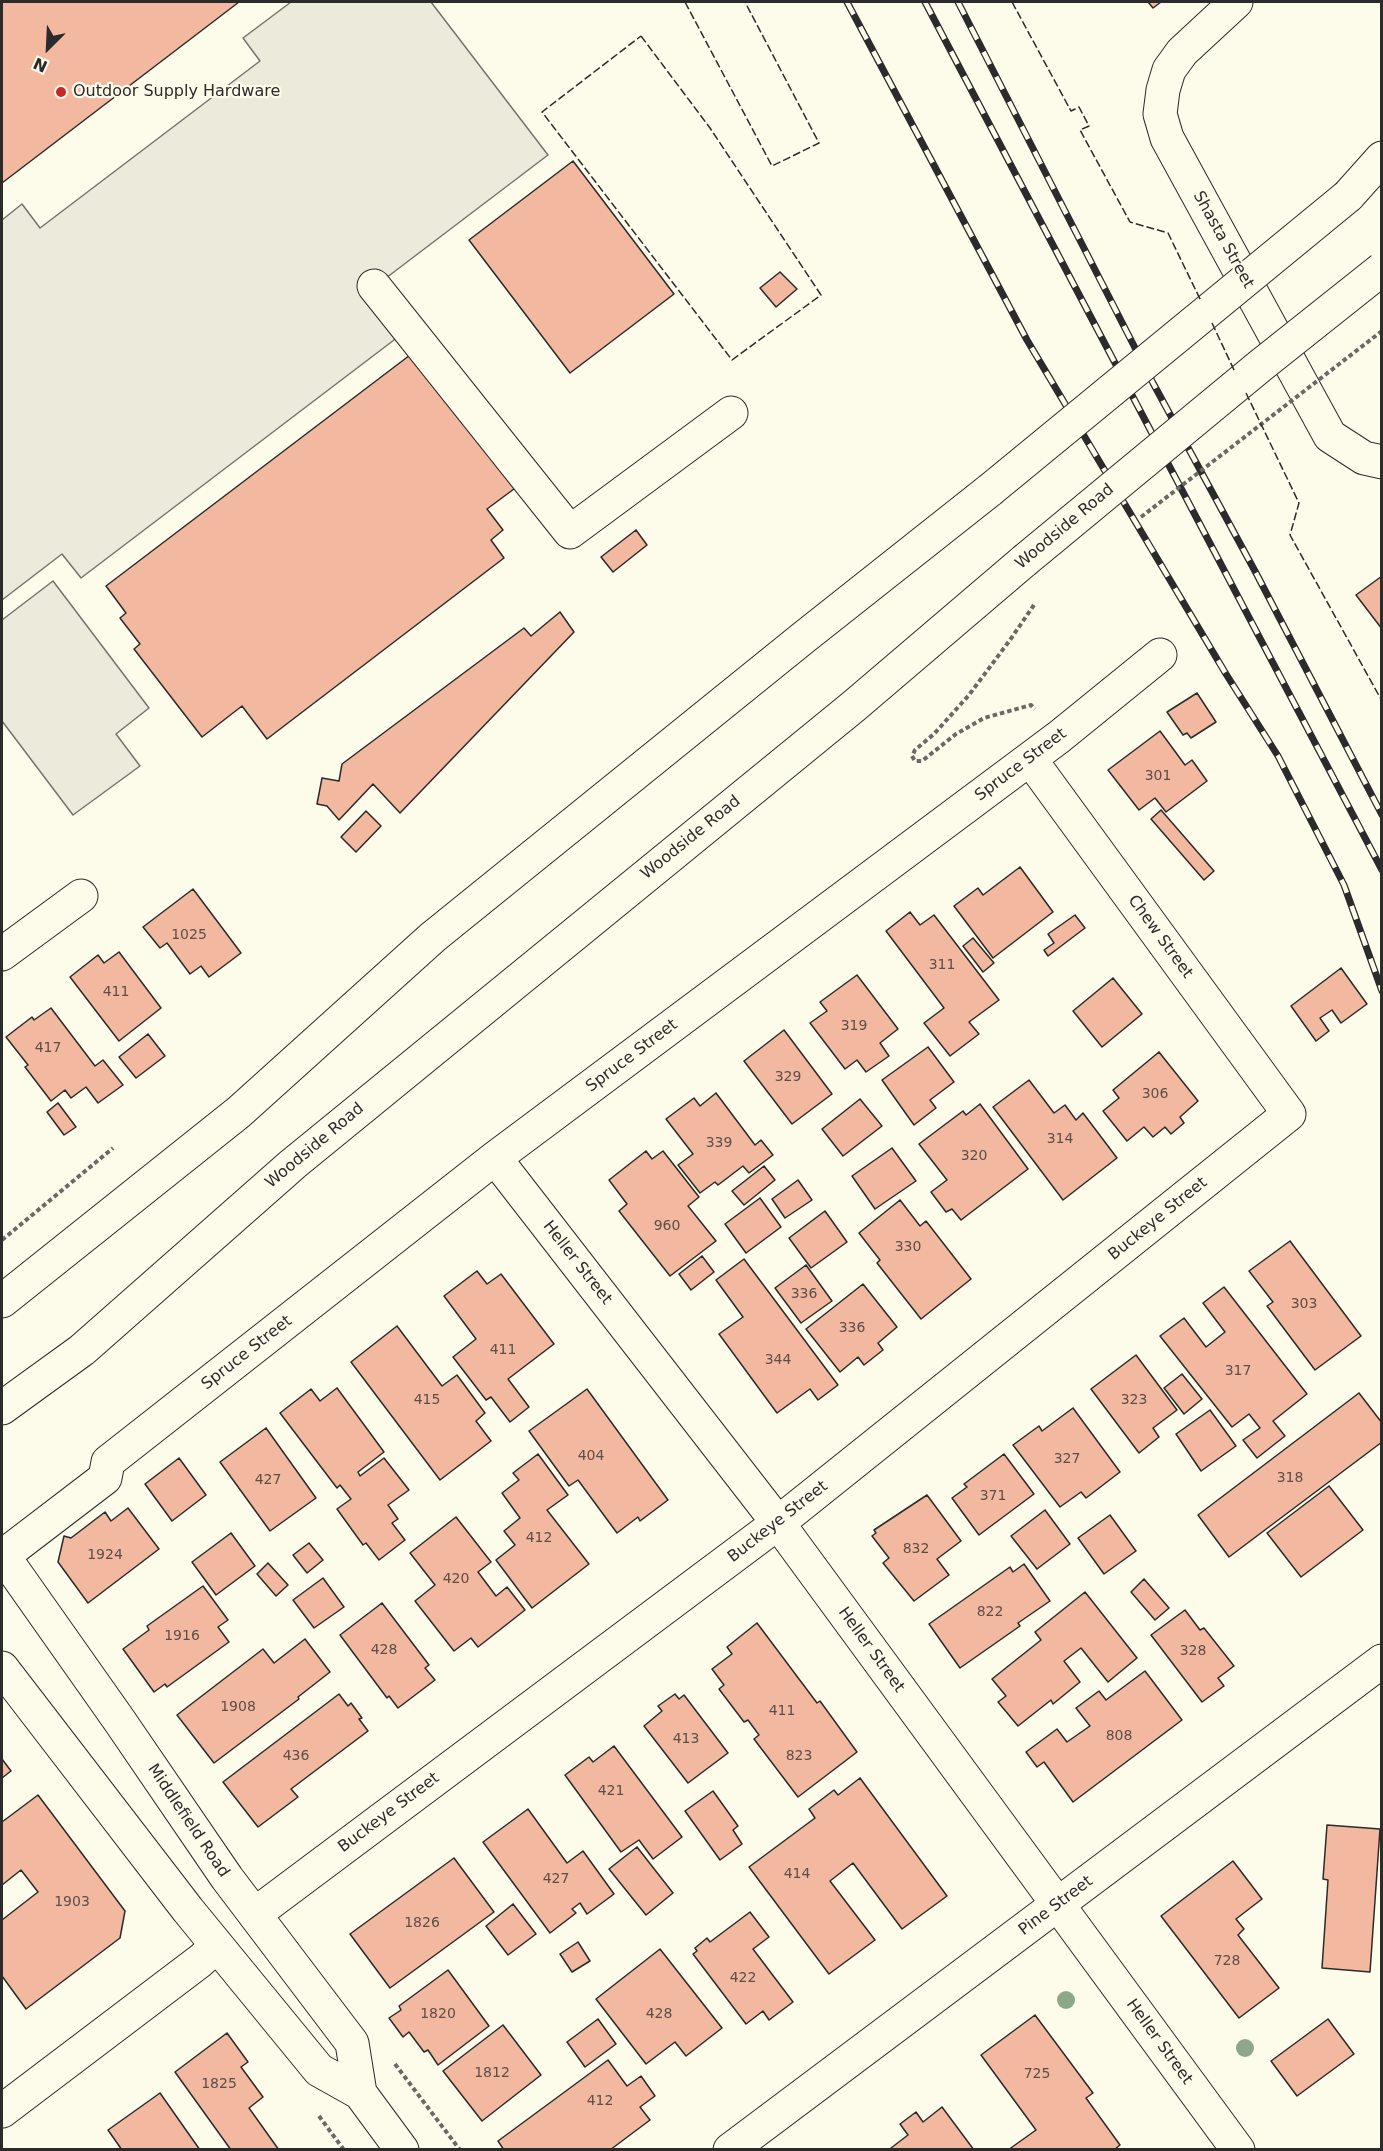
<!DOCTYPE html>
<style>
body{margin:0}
#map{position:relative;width:1383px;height:2151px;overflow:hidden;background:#fdfbea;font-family:"DejaVu Sans",sans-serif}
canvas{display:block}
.frame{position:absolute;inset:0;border:3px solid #2b2b2b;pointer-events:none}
.north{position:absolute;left:18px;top:18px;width:60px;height:60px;-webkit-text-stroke:4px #fdfbea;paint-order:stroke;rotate:204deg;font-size:16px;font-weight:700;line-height:24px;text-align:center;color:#2b2b2b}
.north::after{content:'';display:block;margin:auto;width:21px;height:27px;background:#2b2b2b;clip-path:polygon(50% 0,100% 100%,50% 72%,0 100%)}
</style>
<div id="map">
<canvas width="1383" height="2151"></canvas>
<div class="frame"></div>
<div class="north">N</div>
</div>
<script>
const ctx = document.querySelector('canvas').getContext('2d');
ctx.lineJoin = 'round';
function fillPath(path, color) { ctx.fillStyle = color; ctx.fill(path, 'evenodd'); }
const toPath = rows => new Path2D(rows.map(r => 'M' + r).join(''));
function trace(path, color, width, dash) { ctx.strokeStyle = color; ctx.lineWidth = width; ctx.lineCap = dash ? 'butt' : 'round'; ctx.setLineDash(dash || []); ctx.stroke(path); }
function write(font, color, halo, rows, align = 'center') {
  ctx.font = font + ' "DejaVu Sans",sans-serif'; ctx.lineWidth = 4.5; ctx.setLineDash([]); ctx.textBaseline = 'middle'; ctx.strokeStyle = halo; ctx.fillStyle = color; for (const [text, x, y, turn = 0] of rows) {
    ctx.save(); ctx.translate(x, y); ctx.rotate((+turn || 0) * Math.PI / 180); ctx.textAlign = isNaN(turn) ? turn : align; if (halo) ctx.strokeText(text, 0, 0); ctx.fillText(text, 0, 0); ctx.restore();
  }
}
const parking = toPath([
 [291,2,431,2,548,155,386,278,419,321,81,578,62,554,2,600,2,220,22,204,40,228,260,61,243,38,291,2],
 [53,581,149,708,116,734,140,766,73,815,2,721,2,620,53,581]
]);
const building = toPath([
 [2,2,239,2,2,183,2,2],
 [1148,2,1161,2,1153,8,1148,2],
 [573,161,674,294,570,373,469,240,573,161],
 [780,272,797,289,776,307,760,288,780,272],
 [414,352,518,486,487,509,503,530,491,540,504,558,267,739,242,706,202,737,134,649,140,644,120,618,126,613,106,586,414,352],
 [636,530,647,545,613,572,601,557,636,530],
 [1382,576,1382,629,1356,595,1382,576],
 [560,612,574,632,400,813,373,784,339,820,327,806,317,804,322,778,339,781,342,764,524,628,531,636,560,612],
 [1197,693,1216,722,1191,738,1187,733,1183,735,1167,712,1197,693],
 [1160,731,1185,765,1192,760,1207,781,1166,812,1155,798,1139,810,1108,770,1160,731],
 [1161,810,1214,871,1204,880,1151,819,1161,810],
 [366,811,381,826,356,852,341,837,366,811],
 [1020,867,1053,912,993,958,954,906,978,888,983,895,1020,867],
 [193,889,241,953,209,977,201,966,190,974,167,943,160,948,143,927,193,889],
 [910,912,920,925,934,915,999,1000,969,1022,979,1034,950,1056,924,1023,944,1008,886,931,910,912],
 [1075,915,1085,928,1048,956,1044,950,1054,943,1048,934,1075,915],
 [973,938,994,963,983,972,963,946,973,938],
 [119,952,161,1008,119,1041,70,977,98,955,104,963,119,952],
 [1341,968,1367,1004,1341,1023,1332,1010,1320,1018,1329,1031,1316,1041,1291,1006,1341,968],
 [857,975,898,1029,880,1043,889,1056,866,1072,857,1060,845,1069,810,1023,827,1011,820,1002,857,975],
 [1113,978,1142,1014,1102,1047,1073,1011,1113,978],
 [51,1008,95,1066,103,1060,123,1085,98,1103,86,1087,71,1098,65,1090,51,1101,25,1067,28,1065,6,1037,32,1017,34,1020,51,1008],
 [784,1030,832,1094,792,1124,744,1061,784,1030],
 [148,1034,165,1056,136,1078,119,1057,148,1034],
 [928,1047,954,1082,930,1100,936,1108,914,1125,882,1080,928,1047],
 [1159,1052,1198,1101,1180,1117,1184,1123,1171,1134,1165,1127,1153,1137,1144,1127,1127,1141,1103,1111,1119,1098,1113,1090,1159,1052],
 [1029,1080,1054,1113,1065,1105,1076,1120,1083,1113,1117,1158,1063,1200,993,1107,1029,1080],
 [716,1093,755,1145,761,1140,773,1155,749,1173,743,1166,718,1185,715,1182,700,1193,678,1165,693,1154,666,1119,694,1098,700,1106,716,1093],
 [860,1099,882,1126,843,1156,822,1129,860,1099],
 [58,1103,76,1127,64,1135,47,1112,58,1103],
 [980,1104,1028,1169,961,1220,952,1209,946,1212,931,1192,947,1180,919,1144,963,1111,966,1115,980,1104],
 [892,1148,916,1181,875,1209,852,1176,892,1148],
 [646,1151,652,1159,663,1151,699,1197,688,1206,716,1241,670,1276,619,1211,627,1204,609,1180,646,1151],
 [764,1166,775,1180,744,1205,732,1191,764,1166],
 [798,1180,812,1200,785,1218,772,1199,798,1180],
 [760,1198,781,1227,746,1253,725,1224,760,1198],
 [900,1200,920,1226,926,1221,971,1279,921,1319,877,1263,880,1260,859,1233,900,1200],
 [825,1211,847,1242,811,1268,789,1238,825,1211],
 [1290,1241,1361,1336,1315,1370,1267,1306,1273,1302,1249,1271,1290,1241],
 [702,1256,714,1272,691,1290,679,1274,702,1256],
 [744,1259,838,1385,818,1400,810,1389,777,1413,719,1334,743,1317,716,1280,744,1259],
 [806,1265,832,1301,801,1323,775,1288,806,1265],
 [477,1271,487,1284,501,1274,554,1344,508,1379,529,1407,510,1422,491,1397,486,1400,453,1357,476,1339,444,1296,477,1271],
 [863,1284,897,1327,878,1343,883,1350,864,1365,858,1357,840,1372,806,1329,863,1284],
 [1224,1287,1307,1394,1273,1421,1285,1436,1257,1458,1243,1440,1260,1428,1249,1414,1232,1427,1160,1336,1184,1318,1206,1347,1225,1332,1203,1303,1224,1287],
 [397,1326,442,1386,457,1375,485,1413,476,1421,491,1441,440,1480,351,1362,397,1326],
 [1136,1355,1177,1410,1153,1428,1159,1437,1139,1453,1091,1389,1136,1355],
 [1182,1374,1202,1399,1184,1414,1164,1388,1182,1374],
 [337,1388,384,1452,358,1472,360,1476,384,1458,409,1490,388,1505,398,1519,392,1523,405,1540,379,1560,366,1543,363,1545,337,1509,351,1499,340,1485,337,1488,280,1413,311,1389,320,1401,337,1388],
 [587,1389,668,1500,640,1521,638,1517,617,1533,578,1480,569,1486,529,1431,587,1389],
 [1359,1393,1382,1423,1382,1442,1229,1557,1198,1515,1359,1393],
 [1073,1408,1120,1472,1086,1498,1081,1492,1060,1507,1013,1445,1039,1426,1042,1431,1073,1408],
 [1210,1410,1236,1446,1201,1471,1176,1434,1210,1410],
 [266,1428,316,1498,270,1531,220,1462,266,1428],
 [538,1454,568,1495,547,1510,589,1564,532,1608,496,1560,515,1545,504,1531,520,1518,502,1493,519,1480,513,1473,538,1454],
 [1004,1454,1034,1494,979,1535,952,1498,967,1487,964,1484,1004,1454],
 [179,1458,206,1495,172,1521,145,1484,179,1458],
 [1329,1486,1363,1530,1301,1577,1267,1533,1329,1486],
 [927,1495,961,1541,937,1559,949,1575,914,1601,883,1563,889,1558,872,1536,876,1533,874,1530,927,1495],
 [128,1508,159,1549,88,1603,58,1562,64,1536,71,1538,105,1512,111,1521,128,1508],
 [1045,1510,1070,1544,1037,1569,1011,1536,1045,1510],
 [1110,1515,1136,1551,1104,1574,1078,1538,1110,1515],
 [456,1517,491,1562,478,1572,496,1596,507,1587,525,1610,478,1647,471,1638,454,1651,415,1601,435,1585,410,1553,456,1517],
 [231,1533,255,1566,216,1595,192,1562,231,1533],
 [309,1543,323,1560,307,1573,293,1555,309,1543],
 [268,1563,288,1585,276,1596,257,1574,268,1563],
 [1024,1564,1050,1601,1018,1623,1020,1626,960,1668,929,1624,1010,1567,1013,1572,1024,1564],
 [323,1578,344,1607,314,1628,293,1600,323,1578],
 [1144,1579,1169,1608,1155,1620,1131,1592,1144,1579],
 [203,1586,228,1620,218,1627,229,1642,167,1687,165,1684,154,1692,123,1649,149,1630,147,1626,203,1586],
 [1085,1592,1137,1658,1108,1682,1081,1648,1064,1661,1080,1682,1053,1704,1051,1700,1018,1726,998,1702,1006,1696,992,1679,1041,1640,1035,1632,1085,1592],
 [382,1603,429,1665,425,1668,435,1680,398,1708,389,1696,387,1698,340,1635,382,1603],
 [1185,1610,1200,1630,1204,1628,1234,1666,1218,1678,1224,1686,1202,1702,1151,1635,1185,1610],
 [757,1623,817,1703,820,1701,857,1752,798,1797,754,1739,759,1735,748,1720,744,1722,719,1689,724,1685,712,1669,732,1654,727,1647,757,1623],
 [305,1639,330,1672,298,1697,299,1699,214,1763,177,1715,263,1649,274,1663,305,1639],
 [1145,1671,1182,1720,1073,1802,1044,1762,1037,1767,1026,1752,1057,1729,1067,1742,1090,1726,1076,1708,1099,1691,1106,1700,1145,1671],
 [339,1694,348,1706,351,1703,362,1718,359,1719,368,1731,291,1789,298,1797,258,1827,223,1782,339,1694],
 [675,1694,679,1699,684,1695,728,1753,688,1783,644,1726,662,1711,658,1706,675,1694],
 [614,1746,682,1837,653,1859,639,1840,621,1852,565,1775,589,1757,593,1762,614,1746],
 [2,1759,11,1771,2,1778,2,1759],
 [860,1778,947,1896,902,1929,853,1863,830,1881,875,1940,829,1974,749,1867,815,1818,809,1809,834,1790,838,1795,860,1778],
 [713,1791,738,1826,733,1830,742,1844,720,1860,685,1811,713,1791],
 [38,1795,125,1911,120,1938,26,2009,2,1976,2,1920,38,1892,21,1870,2,1885,2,1822,38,1795],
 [528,1809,567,1863,583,1851,614,1894,587,1914,580,1903,572,1909,576,1913,550,1933,483,1842,528,1809],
 [1327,1825,1380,1829,1370,1972,1322,1968,1328,1880,1323,1879,1327,1825],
 [637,1847,673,1893,646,1915,609,1869,637,1847],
 [454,1858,494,1912,390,1988,350,1934,454,1858],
 [1233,1861,1262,1899,1236,1919,1244,1929,1238,1935,1279,1988,1239,2018,1161,1916,1233,1861],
 [513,1904,536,1934,508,1955,486,1926,513,1904],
 [750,1912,769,1937,753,1949,793,2002,769,2020,763,2011,746,2024,693,1954,697,1951,695,1948,707,1938,710,1942,750,1912],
 [578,1942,590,1961,572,1972,560,1954,578,1942],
 [660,1949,722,2028,686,2056,675,2042,646,2064,596,1999,660,1949],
 [448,1970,489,2026,438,2065,428,2050,424,2052,409,2032,403,2037,389,2018,401,2010,399,2006,448,1970],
 [1035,2015,1093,2093,1086,2098,1120,2145,1114,2150,1008,2150,1036,2130,981,2055,1035,2015],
 [598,2019,616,2044,585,2067,567,2042,598,2019],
 [1328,2019,1354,2054,1297,2096,1271,2061,1328,2019],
 [503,2025,541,2075,482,2121,443,2071,503,2025],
 [227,2033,248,2062,241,2067,263,2097,249,2108,279,2150,231,2150,175,2072,227,2033],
 [608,2060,627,2086,641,2076,655,2096,640,2107,650,2120,610,2150,504,2150,498,2141,608,2060],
 [160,2093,200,2150,122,2150,108,2130,160,2093],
 [942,2107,974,2150,893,2150,891,2148,908,2135,900,2124,916,2112,923,2122,942,2107]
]);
const path = toPath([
 [1034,605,1010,640,969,695,934,734,915,750,912,756,915,761,922,761,956,734,984,718,1031,705,1035,709],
 [2,1240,113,1148],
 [395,2064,460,2150],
 [319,2116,344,2150]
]);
const minor = toPath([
 [1236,2,1182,52,1169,70,1163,90,1160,114,1167,138,1330,436,1364,458,1382,462],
 [374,286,570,532,731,413],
 [2,954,81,896],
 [495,1158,778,1523,1238,2150],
 [3,1556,105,1478,108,1462,495,1158,1059,737,1160,655],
 [255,1914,778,1523,1289,1114,1030,759],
 [2,2111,200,1961,217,1946],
 [730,2150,1382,1661]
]);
const major = toPath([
 [2,1554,119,1720,227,1878,352,2043,360,2093],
 [2,1668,188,1910,319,2070,360,2093,402,2150]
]);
const highway = toPath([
 [1348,196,1382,158],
 [2,1301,239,1112,433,937,803,638,990,490],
 [2,1408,82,1350,293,1164,854,706,1024,561]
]);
const rail = toPath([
 [847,2,1027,340,1226,674,1278,756,1344,885,1382,991],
 [925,2,1382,870],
 [958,2,1153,383,1256,573,1382,815]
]);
const pathBridge = toPath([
 [1141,517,1382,331]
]);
const highwayBridge = toPath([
 [990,490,1348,196],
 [1024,561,1260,366,1382,269]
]);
const fence = toPath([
 [685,2,772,166,819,143,745,2],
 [1012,2,1071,111,1079,107,1089,126,1080,130,1130,222,1168,233,1201,301],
 [641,36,710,128,821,295,732,360,542,112,641,36],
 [1212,323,1235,372],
 [1246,393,1299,503,1290,535,1382,701]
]);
const trees = [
 [1066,2000],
 [1245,2048]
];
const markers = [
 [61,92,6,"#c62828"]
];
const numberNames = [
 ["301",1158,776],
 ["1025",189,935],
 ["311",942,965],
 ["411",116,992],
 ["319",854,1026],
 ["417",48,1048],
 ["329",788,1077],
 ["306",1155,1094],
 ["314",1060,1139],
 ["339",719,1143],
 ["320",974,1156],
 ["960",667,1226],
 ["330",908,1247],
 ["336",804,1294],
 ["303",1304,1304],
 ["336",852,1328],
 ["411",503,1350],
 ["344",778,1360],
 ["317",1238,1371],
 ["415",427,1400],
 ["323",1134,1400],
 ["404",591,1456],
 ["327",1067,1459],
 ["318",1290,1478],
 ["427",268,1480],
 ["371",993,1496],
 ["412",539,1538],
 ["832",916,1549],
 ["1924",105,1555],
 ["420",456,1579],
 ["822",990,1612],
 ["1916",182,1636],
 ["428",384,1650],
 ["328",1193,1651],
 ["1908",238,1707],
 ["411",782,1711],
 ["808",1119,1736],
 ["413",686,1739],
 ["436",296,1756],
 ["823",799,1756],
 ["421",611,1791],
 ["414",797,1874],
 ["427",556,1879],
 ["1903",72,1902],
 ["1826",422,1923],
 ["728",1227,1961],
 ["422",743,1978],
 ["1820",438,2014],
 ["428",659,2014],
 ["1812",492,2073],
 ["725",1037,2074],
 ["1825",219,2084],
 ["412",600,2101]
];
const poiNames = [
 ["Outdoor Supply Hardware",73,92]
];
const streetNames = [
 ["Shasta Street",1223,240,61],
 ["Woodside Road",1065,527,-40],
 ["Spruce Street",1021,765,-37],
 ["Woodside Road",691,838,-39],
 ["Chew Street",1160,937,54],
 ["Spruce Street",632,1056,-37],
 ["Woodside Road",315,1146,-40],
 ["Buckeye Street",1158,1219,-39],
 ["Heller Street",577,1263,52],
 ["Spruce Street",247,1353,-38],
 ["Buckeye Street",778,1522,-38],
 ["Heller Street",871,1650,54],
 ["Buckeye Street",389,1813,-37],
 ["Middlefield Road",188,1821,56],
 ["Pine Street",1056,1906,-37],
 ["Heller Street",1159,2042,54]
];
fillPath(parking, '#eceadb');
trace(parking, '#74746e', 1.5);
fillPath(building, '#f2b8a0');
trace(building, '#2b2b2b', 1.5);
trace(minor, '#2b2b2b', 35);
trace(major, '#2b2b2b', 35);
trace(highway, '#2b2b2b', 35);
trace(path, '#6a6964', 4, [4.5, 3]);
trace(minor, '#fdfbea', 33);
trace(major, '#fdfbea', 33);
trace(highway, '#fdfbea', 33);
trace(rail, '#2b2b2b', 7);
trace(rail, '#fdfbea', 4.5, [14]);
trace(highwayBridge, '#2b2b2b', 35, []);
trace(pathBridge, '#6a6964', 4, [4.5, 3]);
trace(highwayBridge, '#fdfbea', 33);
trace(fence, '#2b2b2b', 1.5, [8, 3]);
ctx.fillStyle = '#8ea78a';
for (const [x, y] of trees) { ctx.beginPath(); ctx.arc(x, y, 9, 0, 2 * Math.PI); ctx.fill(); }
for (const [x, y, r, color] of markers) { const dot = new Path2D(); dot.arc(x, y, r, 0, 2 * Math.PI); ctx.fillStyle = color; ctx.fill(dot); trace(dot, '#fdfbea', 2); }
write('14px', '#5d4e48', null, numberNames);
write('16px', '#2b2b2b', '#fdfbea', poiNames, 'left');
write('16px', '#2b2b2b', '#fdfbea', streetNames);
</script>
